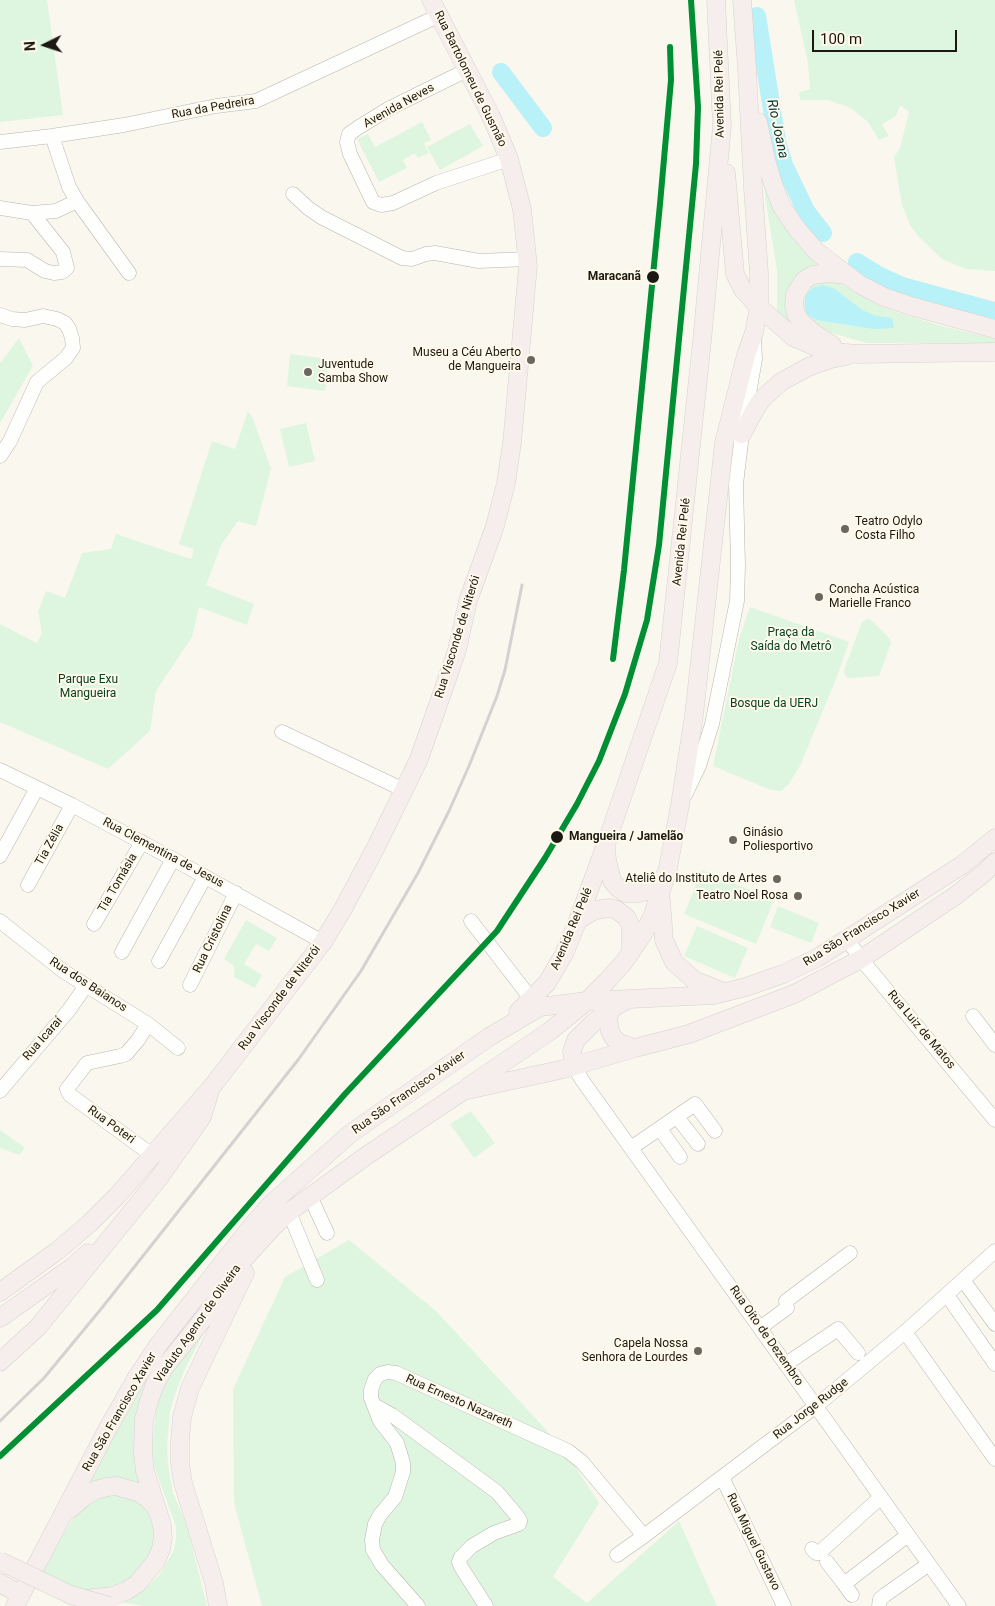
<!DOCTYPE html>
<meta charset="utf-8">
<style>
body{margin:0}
#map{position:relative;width:995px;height:1606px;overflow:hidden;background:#faf7ef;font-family:Roboto,sans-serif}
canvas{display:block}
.north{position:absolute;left:20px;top:20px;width:50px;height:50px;-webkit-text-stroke:4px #fff9ea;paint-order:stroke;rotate:266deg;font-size:14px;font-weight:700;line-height:20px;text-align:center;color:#1b1912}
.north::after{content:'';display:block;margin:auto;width:18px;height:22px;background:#1b1912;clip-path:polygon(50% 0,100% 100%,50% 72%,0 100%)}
.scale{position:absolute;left:812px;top:30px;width:145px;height:22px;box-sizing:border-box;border:2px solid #1b1912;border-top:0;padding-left:6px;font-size:15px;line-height:18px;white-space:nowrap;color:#1b1912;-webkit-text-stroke:4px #fff9ea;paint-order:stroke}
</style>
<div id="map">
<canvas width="995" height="1606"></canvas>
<div class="north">N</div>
<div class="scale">100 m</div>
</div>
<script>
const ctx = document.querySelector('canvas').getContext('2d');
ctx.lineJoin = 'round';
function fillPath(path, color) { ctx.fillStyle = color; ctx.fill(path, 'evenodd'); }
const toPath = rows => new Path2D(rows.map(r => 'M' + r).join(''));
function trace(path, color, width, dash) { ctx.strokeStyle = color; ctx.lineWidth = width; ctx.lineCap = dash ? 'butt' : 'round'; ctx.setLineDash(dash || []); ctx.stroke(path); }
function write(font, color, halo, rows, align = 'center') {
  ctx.font = font + ' Roboto,sans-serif'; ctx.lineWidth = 4; ctx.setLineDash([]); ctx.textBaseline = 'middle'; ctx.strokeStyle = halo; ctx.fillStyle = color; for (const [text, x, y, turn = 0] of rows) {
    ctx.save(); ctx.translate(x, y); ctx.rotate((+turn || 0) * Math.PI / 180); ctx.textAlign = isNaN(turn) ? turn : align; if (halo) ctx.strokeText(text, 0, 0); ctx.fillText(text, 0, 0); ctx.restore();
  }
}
const green = toPath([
 [0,0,47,0,63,115,0,122],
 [794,0,995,0,995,271,966,269,942,259,918,236,910,225,902,205,894,157,900,148,909,112,900,105,896,116,882,124,889,136,879,140,868,122,851,108,828,100,800,100,799,92,810,89,808,63],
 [422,122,431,140,424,143,429,153,418,158,415,153,403,160,407,168,379,182,357,139,368,134,375,147],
 [470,124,483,146,440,170,427,147],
 [763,174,827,268,797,283,806,337,777,314,777,270,765,197],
 [815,281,839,281,874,303,893,311,938,325,995,339,995,343,867,343,828,332,807,318,802,309,801,301,805,293],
 [19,338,33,366,0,423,0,363],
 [290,354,329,359,325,391,287,386],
 [248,411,253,419,271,469,256,526,238,521,221,545,206,585,254,604,247,625,199,607,192,637,156,691,150,731,108,769,0,722,0,624,37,643,42,633,38,611,46,591,65,598,82,553,111,549,116,534,191,559,194,549,179,544,212,441,235,449],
 [306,423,315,461,289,467,280,429],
 [750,607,849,642,838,674,800,766,788,785,781,791,771,790,713,766,739,639],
 [869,618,890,639,891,643,879,676,849,678,845,676,844,670,862,622],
 [702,870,774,900,756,944,684,914],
 [778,906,819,923,811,943,770,927],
 [246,920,277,938,269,951,256,944,244,964,262,975,255,988,234,977,234,966,224,959],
 [697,926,748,948,735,978,684,956],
 [471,1111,495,1143,474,1158,450,1124],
 [0,1130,25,1148,19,1155,0,1148],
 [349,1240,436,1311,563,1448,599,1503,553,1577,587,1603,679,1521,717,1606,262,1606,234,1503,233,1389,285,1277],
 [207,1300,156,1370,145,1489,139,1484,125,1480,85,1488,143,1385,186,1324],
 [209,1323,185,1369,174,1397,170,1412,167,1446,168,1464,173,1493,187,1526,207,1606,143,1606,121,1602,148,1586,159,1575,173,1552,176,1539,176,1527,154,1466,152,1453,155,1415,158,1400,164,1385,174,1368],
 [113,1492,143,1502,157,1525,155,1550,127,1585,88,1595,40,1574,73,1518,87,1501]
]);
const water = toPath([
 [823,285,835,289,862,310,876,316,892,318,894,328,874,329,816,320,807,314,805,308,805,297,812,288]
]);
const river = toPath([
 [757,16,777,141,784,165,806,211,823,233],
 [501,72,543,128],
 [857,262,878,275,902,286,994,311]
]);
const minor = toPath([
 [467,70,390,108,359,127,349,134,347,142,350,154,373,202,381,205,393,203,436,183,509,159],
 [0,142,52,136,124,125,216,106,256,101,438,16],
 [293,194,308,208,321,217,402,258,412,259,426,254,435,253,479,261,527,259],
 [77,201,129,273],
 [0,208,32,213,56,211,77,201,69,187,52,136],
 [0,259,27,260,45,271,54,273,62,272,67,268,63,252,32,213],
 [0,315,12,319,25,320,43,316,57,319,65,323,69,329,72,338,73,348,66,358,37,382,10,441,0,456],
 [282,732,404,790],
 [0,770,72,805,173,859,323,942],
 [685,795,699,766,712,724,737,601,738,566,736,484,742,434,755,359,754,338],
 [0,856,37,788],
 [28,885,72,805],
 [0,921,63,971,148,1024,178,1048],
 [471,921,532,1000],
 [94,924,142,842],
 [847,939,861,959,995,1120],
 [122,952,173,859],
 [159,961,205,877],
 [190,985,236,893],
 [973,1016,995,1045],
 [148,1024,138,1040,126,1054,120,1056,87,1063,67,1089,70,1095,152,1155],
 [574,1066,582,1080,959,1606],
 [0,1091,69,1010,85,987],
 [677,1117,698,1144],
 [660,1129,680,1157],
 [631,1148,695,1104,715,1131],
 [310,1196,327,1233],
 [289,1212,317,1280],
 [963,1280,995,1324],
 [947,1295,995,1364],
 [760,1328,787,1308,786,1301,850,1253],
 [905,1332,995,1459],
 [786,1364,838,1329,858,1353],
 [374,1405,392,1415,497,1492,518,1517,520,1521,519,1524,494,1533,472,1546,461,1557,459,1562,461,1567,486,1606],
 [722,1477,784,1606],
 [812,1549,816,1553,819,1553,881,1497],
 [617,1555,644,1536,816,1406,905,1332,995,1251],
 [827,1562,844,1584,908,1535],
 [844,1584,852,1595],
 [418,1606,382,1565,373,1550,372,1540,375,1524,380,1515,395,1497,403,1472,403,1463,397,1443,380,1421,371,1398,371,1390,375,1379,380,1374,388,1372,396,1373,568,1451,582,1462,644,1536],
 [879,1606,880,1599,885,1595,929,1564]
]);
const major = toPath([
 [758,122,766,160,773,184,782,207,797,229,816,251,859,284,884,297,914,307,995,329],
 [726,173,735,274,743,290,759,307,793,337,816,347,832,352,859,354,995,352],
 [832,345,815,334,801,322,796,314,794,305,795,295,804,280,813,275,830,273,847,275],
 [742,434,752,415,761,400,781,382,808,367,831,359,846,356],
 [606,847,607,860,612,881,618,888,625,893,640,893,649,890,658,884,667,873],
 [661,900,664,940,674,962,694,980,724,992],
 [578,920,595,910,610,908,617,910,627,918,631,927,631,951],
 [611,1009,608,1018,610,1031,613,1037,619,1043,635,1048],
 [518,1012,547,983,564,954,578,920,606,844,668,663,702,341,722,126,716,0],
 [574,1066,572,1051,576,1040,594,1022,611,1009,627,1000],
 [469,1086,550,1031,587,1001,607,981,624,962,643,934,652,917,667,873,680,805,694,715,724,443,746,355,754,333,759,307,759,273,753,188,747,69,742,0],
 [0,1292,57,1251,89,1224,117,1196,211,1088,323,942,343,909,376,847,419,759,447,679,457,650,468,601,495,526,506,483,512,443,528,266,522,209,509,159,491,116,431,0],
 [0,1318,71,1268,88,1253],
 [0,1362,38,1327,159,1178,202,1117,209,1094],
 [70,1509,85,1496,96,1490,107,1487,116,1486,138,1492,148,1499,157,1509],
 [0,1583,21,1595],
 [86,1599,113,1596,126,1591,137,1584,156,1561,161,1549,163,1538,162,1525,145,1471,143,1453,144,1419,149,1401,155,1384,164,1368,207,1314,243,1260,273,1227,289,1212,366,1156,463,1091,564,1069,635,1048,689,1034,794,994,861,959,955,896,984,873,995,862],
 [15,1606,107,1430,137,1377,159,1344,250,1228,271,1204,351,1133,489,1037,540,1007,587,1001,714,995,746,987,783,974,817,958,847,939,962,865,995,838],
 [218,1606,214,1583,183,1483,180,1463,180,1441,182,1417,190,1388,245,1273]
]);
const rail = toPath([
 [0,1421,44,1378,101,1309,298,1060,361,971,418,873,449,811,469,766,497,696,505,670,522,585]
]);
const majorBridge = toPath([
 [0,1561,71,1595,109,1606]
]);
const metro1 = toPath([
 [613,659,624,570,660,204,671,80,670,47],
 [0,1456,157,1310,345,1094,497,931,545,858,577,804,599,761,625,694,647,620,659,545,696,164,698,107,691,0]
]);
const markers = [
 [653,277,7,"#1b1912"],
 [531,360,5,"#69675f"],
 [308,372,5,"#69675f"],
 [845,529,5,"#69675f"],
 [819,597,5,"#69675f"],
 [557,837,7,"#1b1912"],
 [733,840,5,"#69675f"],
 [777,879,5,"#69675f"],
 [798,896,5,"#69675f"],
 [698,1351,5,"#69675f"]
];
const streetNames = [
 ["Rua Bartolomeu de Gusmão",470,79,64],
 ["Avenida Rei Pelé",720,94,-91],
 ["Avenida Neves",399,106,-29],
 ["Rua da Pedreira",213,108,-10],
 ["Avenida Rei Pelé",682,542,-84],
 ["Rua Visconde de Niterói",458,637,-73],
 ["Tia Zélia",50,845,-61],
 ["Rua Clementina de Jesus",163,853,28],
 ["Tia Tomásia",118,883,-60],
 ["Rua São Francisco Xavier",862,928,-32],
 ["Avenida Rei Pelé",572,929,-67],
 ["Rua Cristolina",213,939,-64],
 ["Rua dos Baianos",88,985,33],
 ["Rua Visconde de Niterói",280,998,-53],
 ["Rua Luiz de Matos",921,1030,50],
 ["Rua Icaraí",43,1039,-49],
 ["Rua São Francisco Xavier",409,1093,-35],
 ["Rua Poteri",111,1125,36],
 ["Viaduto Agenor de Oliveira",198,1324,-55],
 ["Rua Oito de Dezembro",766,1336,55],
 ["Rua Ernesto Nazareth",459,1402,24],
 ["Rua Jorge Rudge",811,1409,-38],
 ["Rua São Francisco Xavier",120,1412,-60],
 ["Rua Miguel Gustavo",753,1542,64]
];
const stopNames = [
 ["Maracanã",641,277],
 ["Mangueira / Jamelão",569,837,"left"]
];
const poiNames = [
 ["Museu a Céu Aberto",521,353],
 ["de Mangueira",521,367],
 ["Juventude",318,365,"left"],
 ["Samba Show",318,379,"left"],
 ["Teatro Odylo",855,522,"left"],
 ["Costa Filho",855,536,"left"],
 ["Concha Acústica",829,590,"left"],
 ["Marielle Franco",829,604,"left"],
 ["Ginásio",743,833,"left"],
 ["Poliesportivo",743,847,"left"],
 ["Ateliê do Instituto de Artes",767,879],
 ["Teatro Noel Rosa",788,896],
 ["Capela Nossa",688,1344],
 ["Senhora de Lourdes",688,1358]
];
const parkNames = [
 ["Praça da",791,633],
 ["Saída do Metrô",791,647],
 ["Parque Exu",88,680],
 ["Mangueira",88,694],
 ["Bosque da UERJ",774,704]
];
const waterNames = [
 ["Rio Joana",777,129,78]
];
fillPath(green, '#def6e0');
fillPath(water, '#b8f1f8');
trace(river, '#b8f1f8', 18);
trace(minor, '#b8b5ae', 15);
trace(major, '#d4d2cf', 19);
trace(minor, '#fefefd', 14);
trace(major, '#f6eeec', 18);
trace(rail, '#d3d2d0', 3);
trace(majorBridge, '#d4d2cf', 19, []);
trace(majorBridge, '#f6eeec', 18);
trace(metro1, '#028f34', 6);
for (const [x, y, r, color] of markers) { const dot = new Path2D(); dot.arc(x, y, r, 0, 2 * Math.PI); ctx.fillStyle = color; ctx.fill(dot); trace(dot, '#fff9ea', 2); }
write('12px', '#1b1912', '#fff9ea', streetNames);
write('bold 12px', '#1b1912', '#fff9ea', stopNames, 'right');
write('12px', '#1b1912', '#fff9ea', poiNames, 'right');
write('12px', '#064222', '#fff9ea', parkNames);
write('italic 14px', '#00383f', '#fff9ea', waterNames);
</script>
